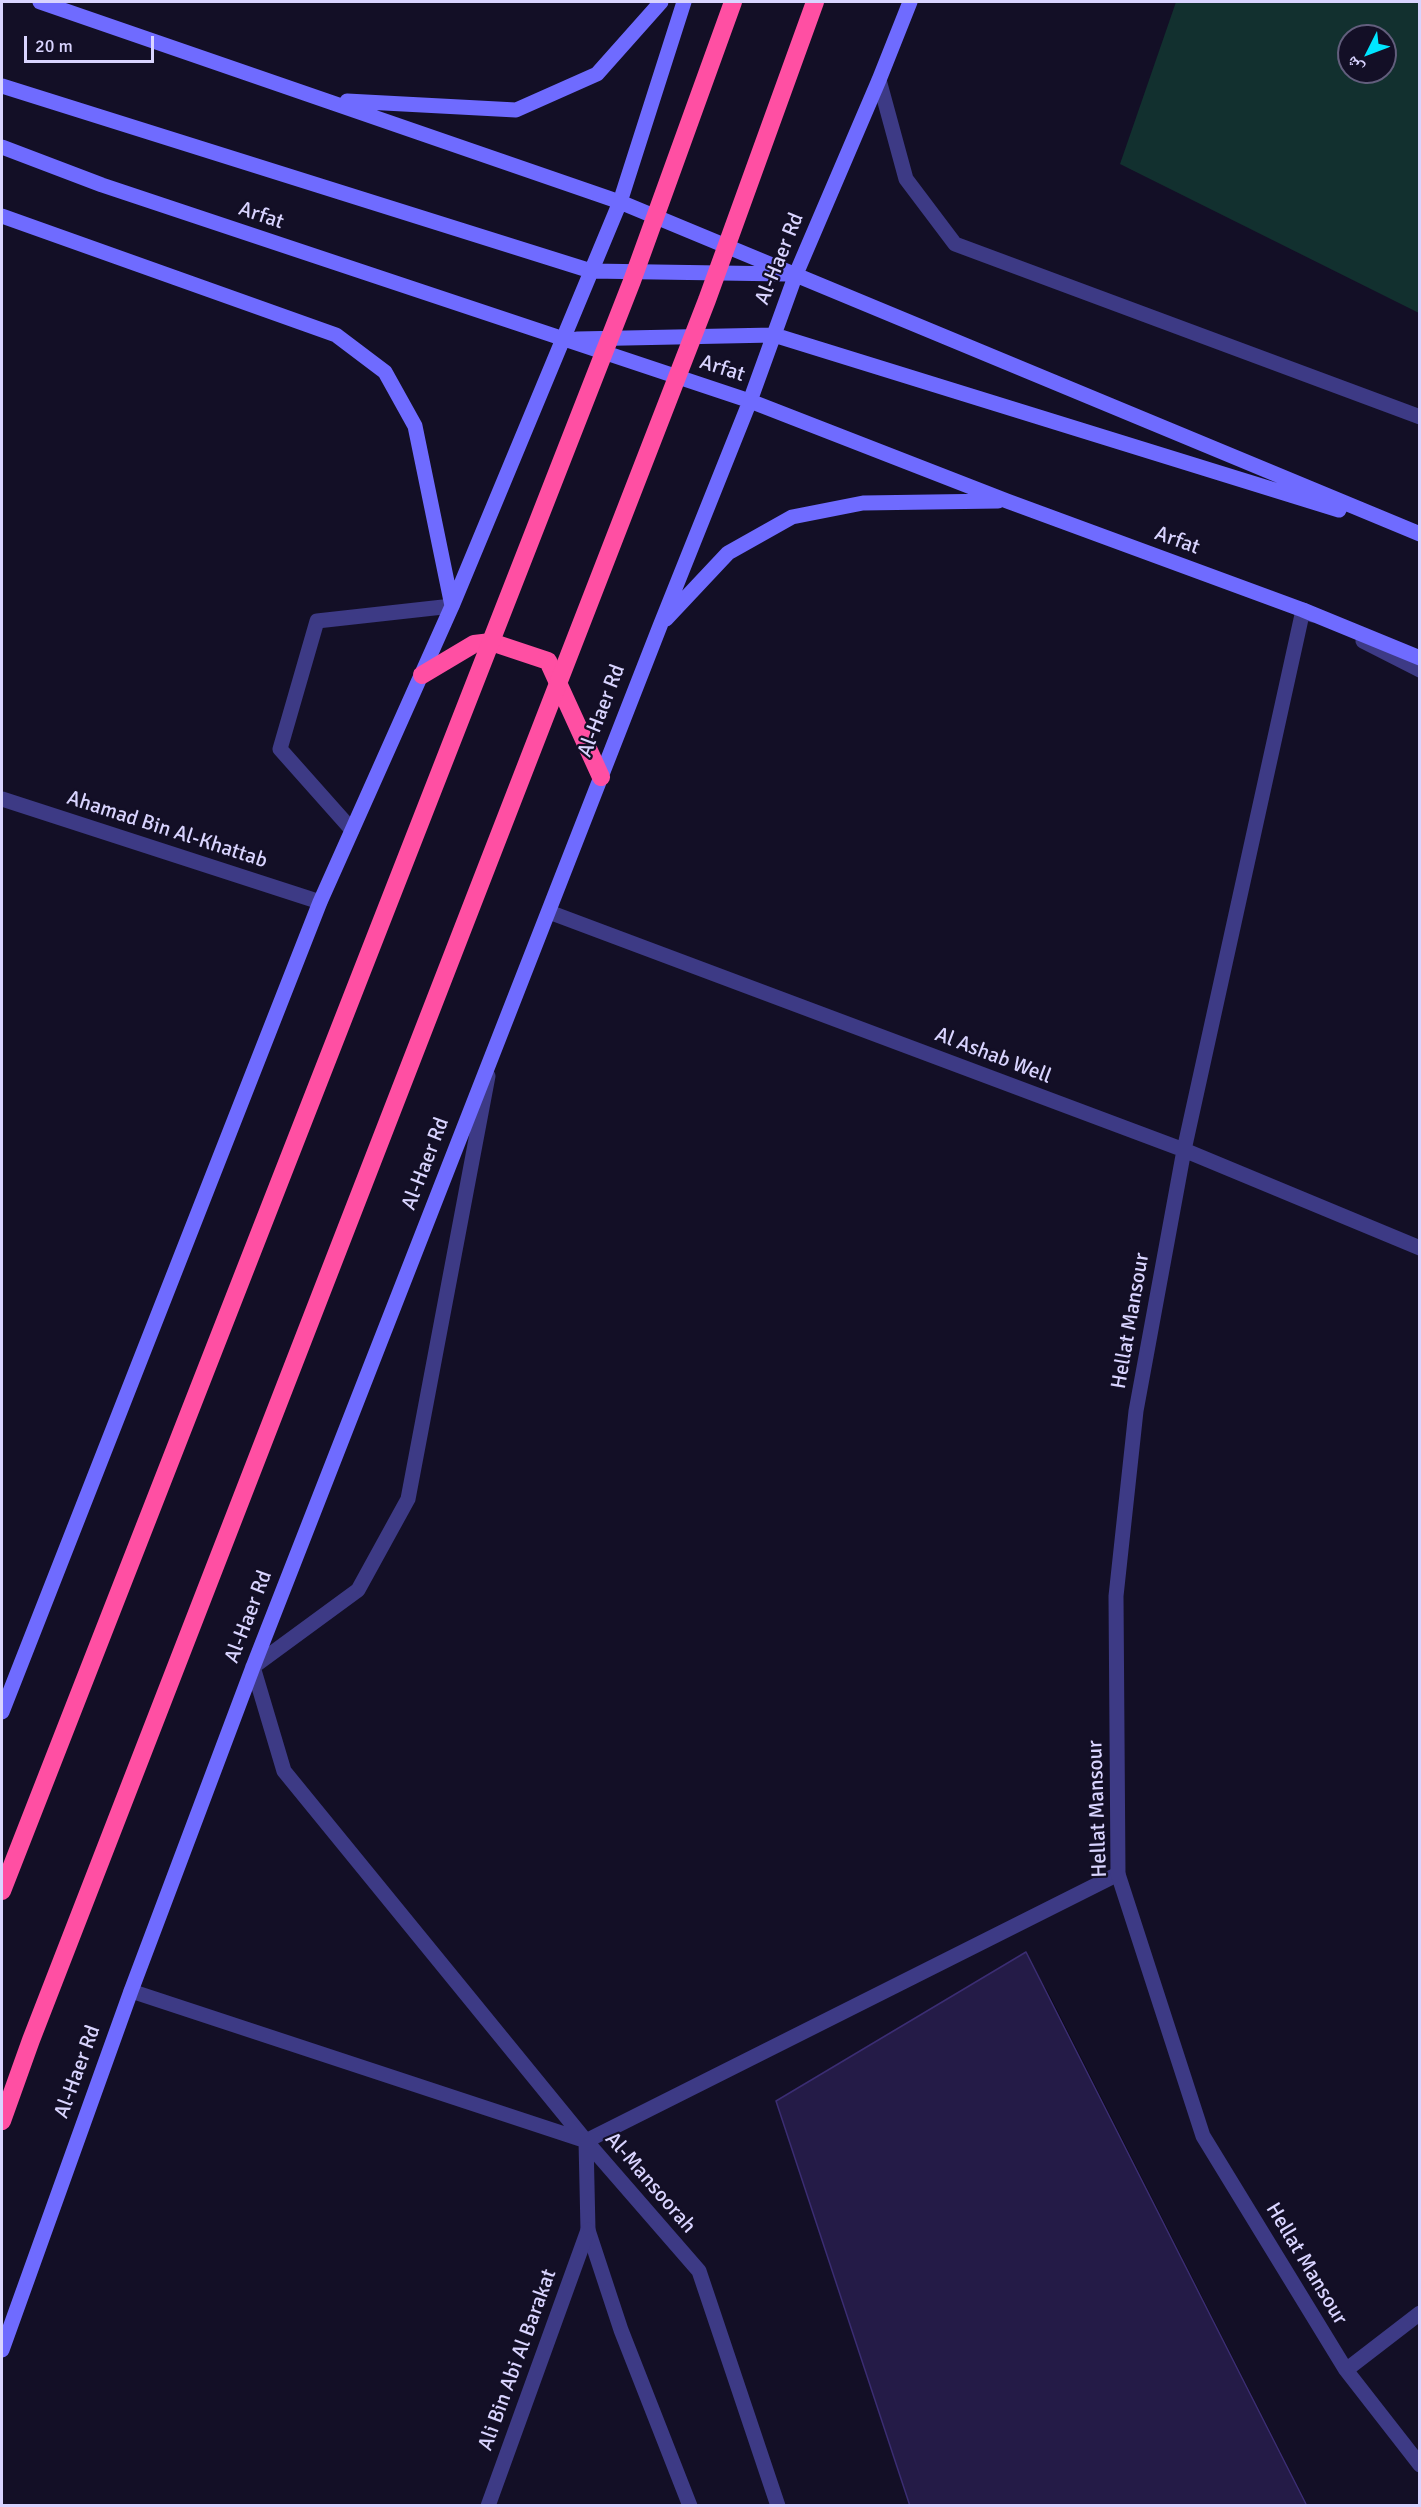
<!DOCTYPE html>
<meta charset="utf-8">
<style>
body{margin:0}
#map{position:relative;width:1421px;height:2507px;overflow:hidden;background:#130f26;font-family:Signika,"Noto Naskh Arabic",sans-serif}
canvas{display:block}
.frame{position:absolute;inset:0;border:3px solid #d9d4ff;pointer-events:none}
.north{position:absolute;left:1337px;top:24px;width:60px;height:60px;box-sizing:border-box;background:#130f26;border:2px solid #625e7d;border-radius:50%;rotate:228deg;font-size:16px;font-weight:700;line-height:24px;text-align:center;color:#d9d4ff}
.north::after{content:'';display:block;margin:auto;width:21px;height:27px;background:#00e5ff;clip-path:polygon(50% 0,100% 100%,50% 72%,0 100%)}
.scale{position:absolute;left:24px;top:36px;width:130px;height:27px;box-sizing:border-box;border:3px solid #d9d4ff;border-top:0;padding-left:8px;font-size:18px;line-height:21px;white-space:nowrap;color:#d9d4ff;-webkit-text-stroke:4px #130f26;paint-order:stroke}
</style>
<div id="map">
<canvas width="1421" height="2507"></canvas>
<div class="frame"></div>
<div class="north">ش</div>
<div class="scale">20 m</div>
</div>
<script>
const ctx = document.querySelector('canvas').getContext('2d');
ctx.lineJoin = 'round';
function fillPath(path, color) { ctx.fillStyle = color; ctx.fill(path, 'evenodd'); }
const toPath = rows => new Path2D(rows.map(r => 'M' + r).join(''));
function trace(path, color, width, dash) { ctx.strokeStyle = color; ctx.lineWidth = width; ctx.lineCap = dash ? 'butt' : 'round'; ctx.setLineDash(dash || []); ctx.stroke(path); }
function write(font, color, halo, rows, align = 'center') {
  ctx.font = font + ' Signika,sans-serif'; ctx.lineWidth = 4.5; ctx.setLineDash([]); ctx.textBaseline = 'middle'; ctx.strokeStyle = halo; ctx.fillStyle = color; for (const [text, x, y, turn = 0] of rows) {
    ctx.save(); ctx.translate(x, y); ctx.rotate((+turn || 0) * Math.PI / 180); ctx.textAlign = isNaN(turn) ? turn : align; if (halo) ctx.strokeText(text, 0, 0); ctx.fillText(text, 0, 0); ctx.restore();
  }
}
const green = toPath([
 [1176,2,1419,2,1419,313,1120,164],
 [1349,36,1385,36,1385,72,1349,72]
]);
const shadow = toPath([
 [1025,1954,1048,1992,1308,2506,912,2506]
]);
const building = toPath([
 [1026,1952,1307,2506,910,2506,776,2101,1026,1952]
]);
const lane = toPath([
 [352,830,280,749,317,621,452,606],
 [488,1076,408,1499,358,1590,253,1667,284,1771,586,2141,699,2271,778,2506],
 [131,1991,586,2141,1118,1874],
 [586,2141,588,2230,621,2330,690,2506]
]);
const street = toPath([
 [879,80,906,179,955,244,1420,417],
 [1313,615,1303,610,1184,1150,1136,1411,1116,1596,1118,1874,1203,2136,1346,2370,1420,2465],
 [1363,641,1420,670],
 [2,799,320,902],
 [549,912,1184,1150,1420,1248],
 [1346,2370,1420,2313],
 [488,2506,588,2230]
]);
const secondary = toPath([
 [40,2,620,202,1420,534],
 [2,86,591,271,786,274],
 [347,101,516,110,597,74,661,2],
 [2,147,102,185,750,401,1007,501,1303,610,1420,658],
 [2,216,336,335,385,372,415,426,452,606],
 [577,339,774,335,1339,510],
 [666,619,728,553,792,517,863,503,998,501],
 [2,1712,320,902,452,606,620,202,684,2],
 [2,2350,131,1991,253,1667,660,626,750,401,796,274,879,80,910,2]
]);
const highway = toPath([
 [422,675,474,644,491,642,548,661,601,777]
]);
const highwayBridge = toPath([
 [2,1891,632,281,733,2],
 [2,2121,31,2040,707,300,815,2]
]);
const streetNames = [
 ["Arfat",261,216,19],
 ["Al-Haer Rd",780,259,-68],
 ["Arfat",722,369,18],
 ["Arfat",1177,541,20],
 ["Al-Haer Rd",602,711,-69],
 ["Ahamad Bin Al-Khattab",167,830,18],
 ["Al Ashab Well",993,1056,21],
 ["Al-Haer Rd",426,1164,-69],
 ["Hellat Mansour",1131,1321,-80],
 ["Al-Haer Rd",249,1617,-69],
 ["Hellat Mansour",1098,1809,-92],
 ["Al-Haer Rd",78,2072,-70],
 ["Al-Mansoorah",650,2183,49],
 ["Hellat Mansour",1306,2264,59],
 ["Ali Bin Abi Al Barakat",518,2360,-70]
];
fillPath(green, '#12302f');
fillPath(shadow, '#0007');
fillPath(building, '#241b47');
trace(building, '#3b2d73', 1.5);
trace(lane, '#3d3a85', 15);
trace(street, '#3d3a85', 15);
trace(secondary, '#6f6bff', 15);
trace(highway, '#ff4fa3', 18);
trace(highwayBridge, '#ff4fa3', 18);
write('21px', '#d9d4ff', '#130f26', streetNames);
</script>
